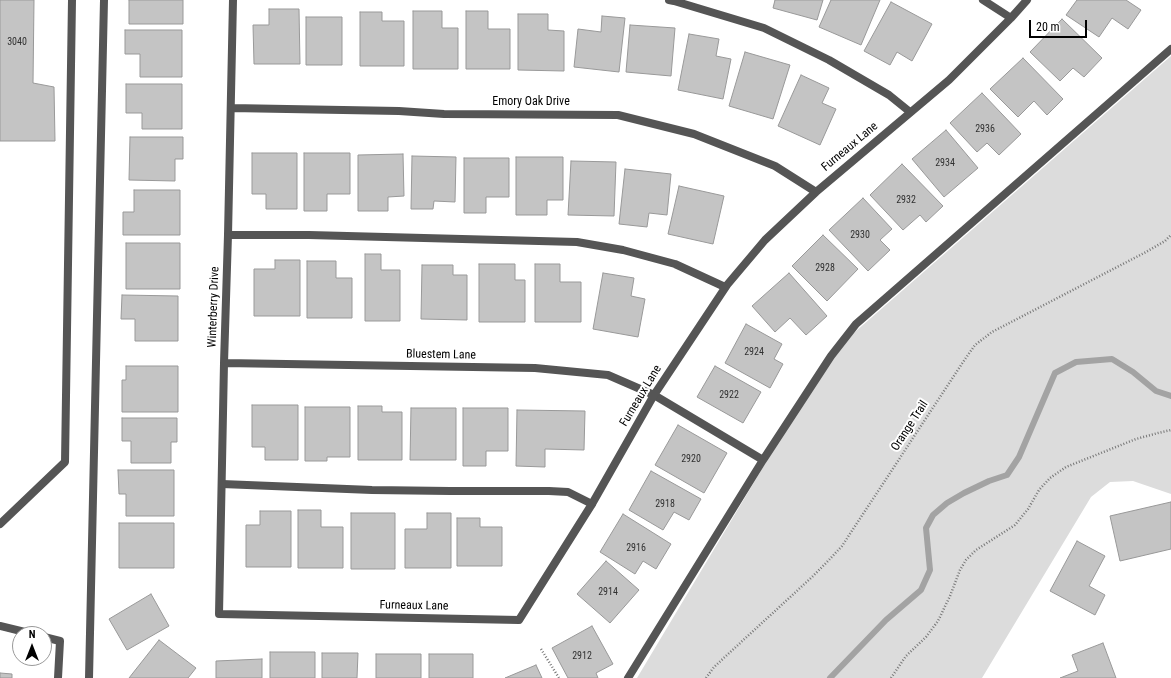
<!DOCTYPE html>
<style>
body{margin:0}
#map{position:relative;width:1171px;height:678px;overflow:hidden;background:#fff;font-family:"Roboto Condensed",sans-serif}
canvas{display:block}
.north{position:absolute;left:12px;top:626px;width:40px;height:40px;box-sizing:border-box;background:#fff;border:1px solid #999;border-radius:50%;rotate:0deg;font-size:11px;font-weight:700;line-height:16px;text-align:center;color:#000}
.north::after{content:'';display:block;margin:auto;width:14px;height:18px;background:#000;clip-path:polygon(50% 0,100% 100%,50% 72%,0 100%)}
.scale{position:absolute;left:1029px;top:20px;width:58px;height:18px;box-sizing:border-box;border:2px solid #000;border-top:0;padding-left:5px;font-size:12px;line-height:14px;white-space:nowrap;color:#000;-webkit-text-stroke:3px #fff;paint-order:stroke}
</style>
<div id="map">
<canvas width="1171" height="678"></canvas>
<div class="north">N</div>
<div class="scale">20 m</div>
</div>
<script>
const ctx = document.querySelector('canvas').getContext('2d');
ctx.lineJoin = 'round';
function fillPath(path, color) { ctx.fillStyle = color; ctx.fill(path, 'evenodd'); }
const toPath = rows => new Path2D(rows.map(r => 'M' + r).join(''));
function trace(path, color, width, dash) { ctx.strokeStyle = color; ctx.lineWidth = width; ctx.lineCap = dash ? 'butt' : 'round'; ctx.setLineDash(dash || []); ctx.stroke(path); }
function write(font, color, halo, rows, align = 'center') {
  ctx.font = font + ' "Roboto Condensed",sans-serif'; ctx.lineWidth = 4; ctx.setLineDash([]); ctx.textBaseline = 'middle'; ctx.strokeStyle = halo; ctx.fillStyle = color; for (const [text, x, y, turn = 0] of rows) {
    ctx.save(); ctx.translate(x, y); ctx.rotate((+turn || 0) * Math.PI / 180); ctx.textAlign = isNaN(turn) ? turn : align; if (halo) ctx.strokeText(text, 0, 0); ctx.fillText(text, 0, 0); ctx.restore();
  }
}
const green = toPath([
 [1171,56,1171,494,1133,481,1110,482,1091,497,982,678,637,678,832,352]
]);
const stream = toPath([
 [830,678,886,620,921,590,930,570,926,528,933,515,947,503,964,493,989,481,1007,475,1019,457,1055,373,1076,362,1112,359,1133,372,1156,391,1171,396]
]);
const building = toPath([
 [0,0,34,0,33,83,54,87,55,141,0,141,0,0],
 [129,0,183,0,183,24,129,24,129,0],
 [775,0,823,0,817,20,773,8,775,0],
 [831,0,880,0,861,45,819,27,831,0],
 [1077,0,1126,0,1141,10,1128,29,1112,18,1099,37,1066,15,1077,0],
 [891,2,932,24,912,61,897,52,890,65,864,51,891,2],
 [269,9,299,9,300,64,254,64,253,25,269,25,269,9],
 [413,11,442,11,442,28,458,28,458,69,413,69,413,11],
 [466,11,488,11,488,29,510,29,510,69,466,69,466,11],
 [360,12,382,12,382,21,404,21,404,66,360,66,360,12],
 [518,14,548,14,548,30,564,31,564,71,518,70,518,14],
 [602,16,625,18,619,72,574,67,578,29,601,32,602,16],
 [306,17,342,17,342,65,306,65,306,17],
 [1062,19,1102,58,1084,77,1073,68,1060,81,1030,52,1062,19],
 [630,25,675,28,671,76,626,72,630,25],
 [125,30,182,30,182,77,140,77,140,54,125,54,125,30],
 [689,34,719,39,716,56,731,59,723,99,678,90,689,34],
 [745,52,790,65,773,119,729,106,745,52],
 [1023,58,1063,99,1047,115,1034,101,1018,117,990,89,1023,58],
 [801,75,829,88,822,103,836,109,820,145,778,126,801,75],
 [126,84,182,84,182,129,142,129,142,113,126,113,126,84],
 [982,93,1021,134,999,155,987,143,977,152,950,123,982,93],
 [946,130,978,168,944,197,912,159,946,130],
 [130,137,183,137,183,159,175,159,175,181,129,180,130,137],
 [252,153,297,153,297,209,266,209,266,194,252,194,252,153],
 [304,153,350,153,350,194,327,194,327,211,304,211,304,153],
 [403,154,404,196,388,197,388,211,358,211,358,155,403,154],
 [412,156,456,157,455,202,434,201,433,209,411,209,412,156],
 [516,157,563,157,563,200,547,200,547,215,516,215,516,157],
 [464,158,509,158,509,197,486,197,486,213,464,213,464,158],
 [571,161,616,162,614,216,568,215,571,161],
 [902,164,943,206,926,222,920,215,903,230,870,195,902,164],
 [625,169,671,174,667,215,649,213,647,227,619,224,625,169],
 [679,186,724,196,713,244,668,234,679,186],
 [134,190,180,190,180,235,123,235,123,212,134,212,134,190],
 [863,198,892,229,880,240,890,250,868,271,829,230,863,198],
 [823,235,858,269,827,301,792,266,823,235],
 [126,243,180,243,180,289,126,289,126,243],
 [365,254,381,254,381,270,400,270,400,321,365,321,365,254],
 [275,260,300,260,300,316,254,316,254,269,275,269,275,260],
 [307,261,336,261,336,278,352,278,352,318,307,318,307,261],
 [479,264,515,264,515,280,525,280,525,322,479,322,479,264],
 [535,264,560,264,560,282,581,282,581,322,535,322,535,264],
 [422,265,453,265,453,275,467,275,467,320,421,319,422,265],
 [603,273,634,278,631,296,645,299,638,337,593,329,603,273],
 [789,273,827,316,806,335,790,318,775,332,752,306,789,273],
 [122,295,178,296,178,341,135,341,135,319,121,319,122,295],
 [746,324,782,344,774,359,783,364,770,388,725,363,746,324],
 [126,366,178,366,178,412,122,412,122,380,126,380,126,366],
 [715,366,761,392,743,423,697,397,715,366],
 [252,405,298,405,298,460,265,460,265,447,252,447,252,405],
 [358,406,382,406,382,412,402,412,402,460,358,460,358,406],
 [305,407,350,407,350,457,327,457,327,461,305,461,305,407],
 [411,408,456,408,456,460,410,460,411,408],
 [463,408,508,408,508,451,486,451,486,466,463,466,463,408],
 [517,410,585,411,584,450,545,449,545,467,516,466,517,410],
 [122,418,177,418,177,442,171,442,171,463,131,463,131,441,122,441,122,418],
 [678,425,727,453,704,493,655,465,678,425],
 [118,470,174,470,174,516,126,516,126,494,119,494,118,470],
 [651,471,701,499,689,520,674,512,663,530,629,510,651,471],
 [1171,502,1171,549,1120,561,1110,516,1171,502],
 [298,510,321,510,321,527,343,527,343,568,298,568,298,510],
 [260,511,291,511,291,567,246,567,246,525,260,525,260,511],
 [351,513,395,513,395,569,351,569,351,513],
 [427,513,451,513,451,568,405,568,405,529,427,529,427,513],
 [623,514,671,544,656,569,643,561,635,574,600,552,623,514],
 [457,518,480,518,480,527,502,527,502,566,457,566,457,518],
 [119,523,174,523,174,568,119,568,119,523],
 [1077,541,1105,556,1089,586,1105,595,1095,615,1050,591,1077,541],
 [606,561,639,590,610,623,577,594,606,561],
 [151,594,169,626,127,650,109,619,151,594],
 [592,626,613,664,596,673,598,678,568,678,552,648,592,626],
 [159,640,196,668,188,678,129,678,159,640],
 [1103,643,1116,678,1060,678,1078,671,1072,655,1103,643],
 [270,652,315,652,315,678,270,678,270,652],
 [322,653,358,653,357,678,322,678,322,653],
 [376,654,421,654,421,678,376,678,376,654],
 [429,654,473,654,473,678,429,678,429,654],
 [262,659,262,678,216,678,216,661,262,659],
 [536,665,542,678,505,678,536,665],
 [0,673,12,674,12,678,0,678,0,673]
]);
const path = toPath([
 [541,649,559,678],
 [706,678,714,667,812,577,827,562,842,546,963,362,975,345,992,332,1146,252,1165,241,1171,235],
 [891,678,906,656,926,637,938,621,950,596,960,570,966,560,976,550,1015,525,1028,509,1039,490,1050,478,1066,467,1136,439,1158,433,1171,430]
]);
const service = toPath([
 [669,0,674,1,764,28,829,60,889,95,910,112],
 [228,235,309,235,577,242,623,250,675,264,725,287],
 [654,395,763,460],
 [222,484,372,490,450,491,549,491,568,492,592,504],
 [0,524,65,462,72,0],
 [0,626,33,634],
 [44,637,60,641,58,678],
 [89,678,104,0],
 [628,678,763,460,831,356,856,324,1171,49]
]);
const minor = toPath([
 [233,0,228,235,224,363,219,614,519,620,592,504,654,395,727,285,765,240,816,192,949,80,1011,18,1027,0],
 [983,0,1011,18],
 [231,108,399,111,444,114,618,115,694,134,775,166,816,192],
 [224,363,535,368,608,375,654,395]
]);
const numberNames = [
 ["3040",17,42],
 ["2936",985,129],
 ["2934",945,163],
 ["2932",906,200],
 ["2930",860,235],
 ["2928",825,268],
 ["2924",754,352],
 ["2922",729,395],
 ["2920",691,459],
 ["2918",665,504],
 ["2916",636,548],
 ["2914",608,592],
 ["2912",582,656]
];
const streetNames = [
 ["Emory Oak Drive",531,102],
 ["Furneaux Lane",850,147,-40],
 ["Winterberry Drive",214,307,-88],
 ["Bluestem Lane",441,355,1],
 ["Furneaux Lane",641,396,-59],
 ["Orange Trail",910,426,-57],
 ["Furneaux Lane",414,606,1]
];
fillPath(green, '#dcdcdc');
trace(stream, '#a3a3a3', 6);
fillPath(building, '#c4c4c4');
trace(building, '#999', 1);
trace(path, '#777', 2.5, [1, 2]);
trace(service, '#555', 8);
trace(minor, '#555', 8);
write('10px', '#313131', null, numberNames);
write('12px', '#000', '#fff', streetNames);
</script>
